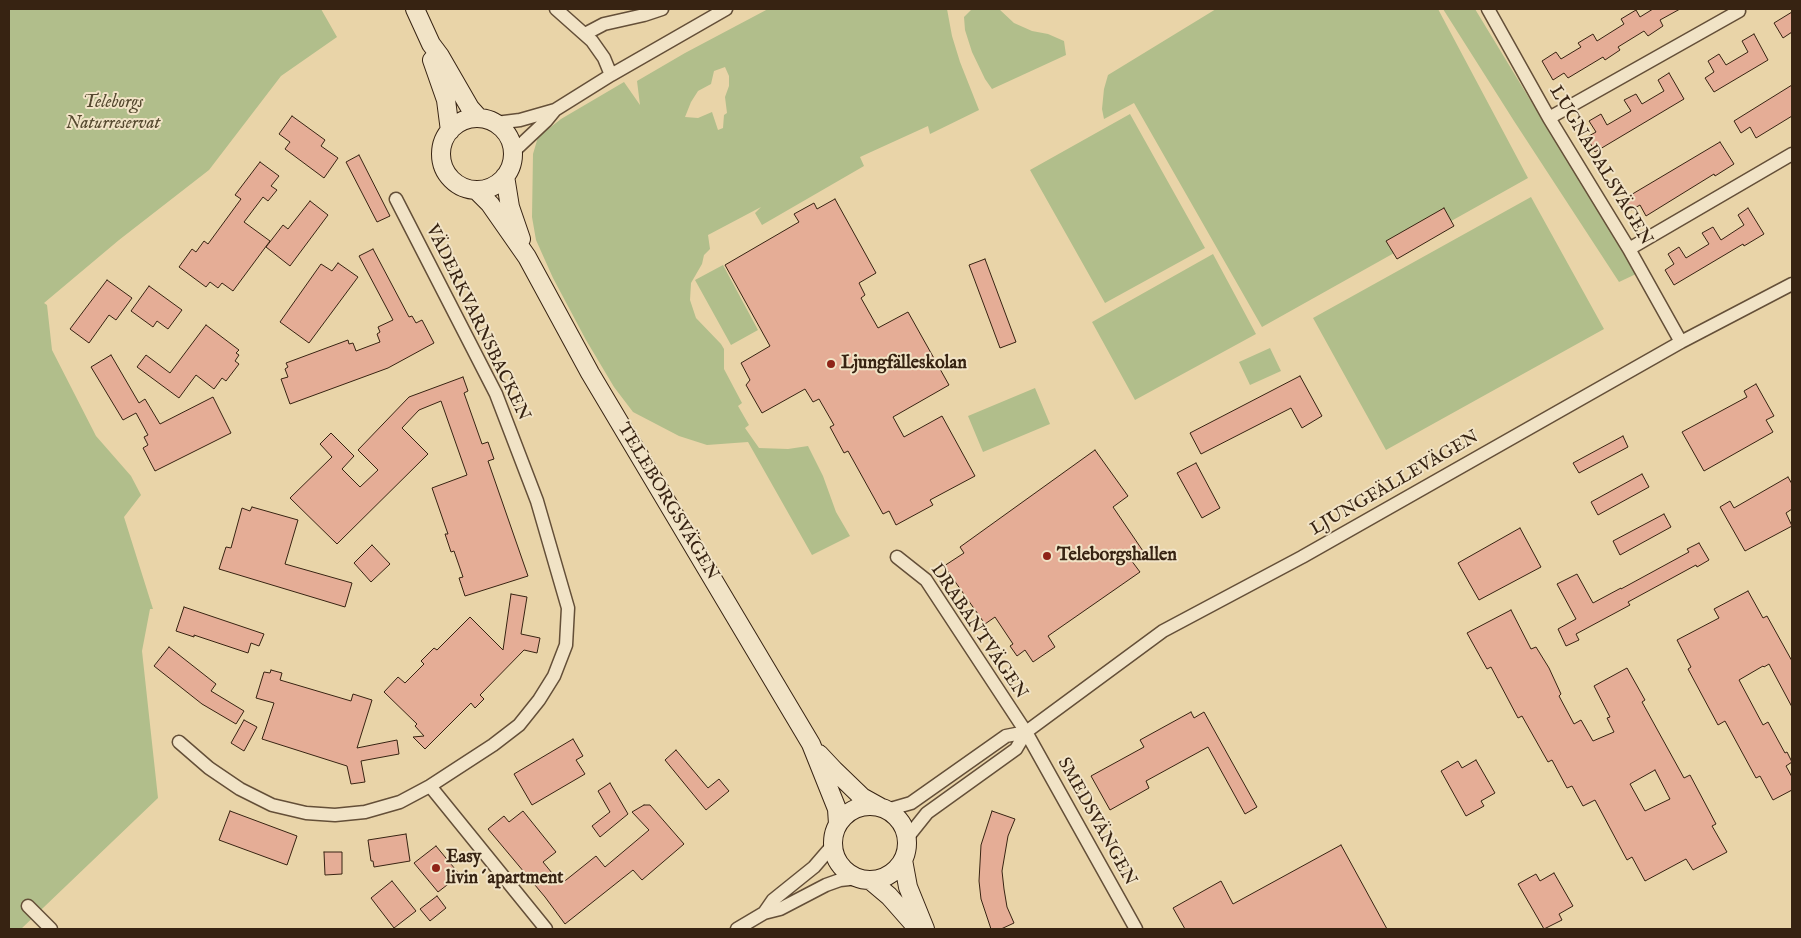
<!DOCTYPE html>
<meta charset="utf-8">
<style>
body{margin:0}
#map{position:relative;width:1801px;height:938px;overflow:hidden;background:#e9d4a8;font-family:"IM FELL English",serif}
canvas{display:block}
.frame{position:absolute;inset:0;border:10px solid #372312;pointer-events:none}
</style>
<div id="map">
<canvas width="1801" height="938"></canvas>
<div class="frame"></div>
</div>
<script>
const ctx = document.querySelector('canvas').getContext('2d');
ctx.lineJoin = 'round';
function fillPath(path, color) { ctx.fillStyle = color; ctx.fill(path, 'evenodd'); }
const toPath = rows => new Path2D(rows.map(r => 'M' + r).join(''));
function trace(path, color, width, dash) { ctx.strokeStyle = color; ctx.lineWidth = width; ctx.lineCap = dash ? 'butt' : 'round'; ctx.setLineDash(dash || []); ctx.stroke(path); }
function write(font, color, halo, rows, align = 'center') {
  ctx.font = font + ' "IM FELL English",serif'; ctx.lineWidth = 4; ctx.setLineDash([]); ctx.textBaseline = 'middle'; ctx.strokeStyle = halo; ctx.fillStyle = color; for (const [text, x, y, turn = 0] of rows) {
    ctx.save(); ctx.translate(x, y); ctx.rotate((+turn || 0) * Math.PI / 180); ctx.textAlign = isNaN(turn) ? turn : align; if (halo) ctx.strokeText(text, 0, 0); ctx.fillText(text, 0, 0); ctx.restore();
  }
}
const green = toPath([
 [9,9,321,9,337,37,281,76,209,170,119,240,44,303,47,305,52,350,96,436,131,476,141,495,124,517,153,609,150,609,142,651,158,798,21,929,9,929],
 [768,9,947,9,952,36,960,62,979,110,930,134,928,126,860,157,864,166,762,225,755,213,761,207,708,235,710,249,704,255,702,264,691,283,690,300,696,318,721,344,724,349,724,369,742,403,738,406,749,425,745,428,759,448,788,449,808,446,823,476,836,512,850,536,812,555,748,442,707,445,679,436,633,412,614,387,586,340,553,278,536,240,532,217,533,154,538,137,561,119,624,82,640,105,637,81,685,53],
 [725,67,729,76,729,86,725,97,727,113,724,115,723,128,718,130,712,112,698,118,685,117,691,102,698,91,711,84,714,71],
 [972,9,999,9,1014,23,1032,31,1048,34,1064,41,1066,55,992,89,985,79,972,52,965,30,964,17],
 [1216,9,1438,9,1528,178,1262,327,1134,103,1104,119,1102,109,1104,89,1108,75],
 [1443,9,1475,9,1636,274,1619,282,1514,121],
 [1130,114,1205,248,1105,303,1030,170],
 [1531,197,1604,329,1386,450,1313,318],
 [1213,254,1256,334,1135,400,1092,322],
 [723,265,758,330,731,345,695,280],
 [1270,348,1281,371,1250,385,1239,362],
 [1035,388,1050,424,983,452,968,416]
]);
const building = toPath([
 [1653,9,1680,9,1660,20,1663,26,1648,36,1644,31,1618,47,1620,50,1605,60,1603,57,1568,78,1564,73,1553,80,1542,61,1556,52,1561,59,1581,47,1578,43,1593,34,1597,41,1624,24,1621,19,1636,10,1640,17,1653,9],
 [1792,12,1792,32,1783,38,1774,23,1792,12],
 [1754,34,1768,60,1714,92,1705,78,1714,72,1708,61,1719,54,1726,65,1748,52,1742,41,1754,34],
 [1669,73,1684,99,1595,152,1587,137,1596,132,1589,121,1601,114,1607,125,1631,111,1624,100,1636,94,1642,104,1664,91,1658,80,1669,73],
 [1792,85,1792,116,1756,138,1750,127,1741,133,1734,121,1792,85],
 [292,116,325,140,321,146,338,158,324,178,285,149,290,142,279,134,292,116],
 [1720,142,1734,164,1715,176,1714,174,1646,216,1640,205,1631,210,1624,199,1720,142],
 [359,155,390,216,377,222,346,162,359,155],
 [260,162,279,176,271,186,277,190,268,201,263,197,244,222,270,241,233,291,222,283,218,288,210,282,206,287,179,267,192,249,196,252,204,241,208,244,241,199,235,195,260,162],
 [835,199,876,273,859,283,865,295,861,298,878,328,908,312,949,385,893,417,904,437,942,416,975,476,930,500,933,505,896,525,889,511,883,514,848,451,844,453,830,427,834,425,819,399,813,402,805,389,762,413,746,385,750,380,741,363,770,346,725,265,799,222,794,214,814,203,817,209,835,199],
 [310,201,328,215,290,266,266,247,283,225,288,229,310,201],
 [1444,208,1454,226,1397,259,1386,241,1444,208],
 [1748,208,1764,234,1744,246,1743,244,1674,285,1665,270,1674,264,1668,254,1679,247,1686,258,1709,244,1702,233,1713,227,1721,240,1744,225,1738,215,1748,208],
 [373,249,409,317,412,316,416,323,422,320,434,343,388,368,290,404,281,379,288,377,285,369,288,367,286,363,348,340,349,344,353,343,356,351,380,342,377,334,380,332,378,327,393,320,359,256,373,249],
 [985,259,1016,342,1000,348,969,265,985,259],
 [338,263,358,277,309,343,280,322,321,264,332,271,338,263],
 [107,280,132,298,116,320,109,315,89,343,70,329,107,280],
 [149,286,182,310,168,329,157,321,153,327,131,311,149,286],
 [206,325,239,350,236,353,239,355,235,361,239,364,226,381,222,378,214,389,196,375,179,398,137,367,146,355,170,373,206,325],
 [111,355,139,403,145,399,160,424,213,397,231,433,155,471,143,448,148,445,144,437,148,435,136,413,123,420,91,367,111,355],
 [1300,376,1322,416,1302,428,1291,408,1201,454,1190,433,1300,376],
 [463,377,468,391,464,393,482,444,488,442,494,459,488,461,528,576,465,596,459,578,463,577,454,551,451,552,445,534,448,534,432,488,467,475,441,401,419,410,402,428,428,454,337,544,290,498,332,457,320,444,331,433,354,456,342,469,360,487,378,470,358,450,409,397,463,377],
 [1756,384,1774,416,1766,420,1773,432,1704,471,1682,432,1747,397,1744,391,1756,384],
 [1623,436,1628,447,1579,473,1573,463,1623,436],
 [1095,450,1128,496,1113,507,1143,551,1131,560,1140,572,1048,636,1055,647,1033,662,1025,650,1017,656,1010,646,1013,644,995,617,985,624,944,566,964,553,960,547,1095,450],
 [1196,463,1220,508,1202,518,1177,473,1196,463],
 [1642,474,1649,487,1598,515,1591,502,1642,474],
 [1788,477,1792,484,1792,509,1786,513,1792,526,1745,551,1720,507,1730,501,1734,508,1788,477],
 [252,507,298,520,285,564,352,583,345,607,219,569,226,547,231,548,242,508,250,511,252,507],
 [1664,514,1671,527,1620,555,1613,541,1664,514],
 [1520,528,1541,567,1479,600,1458,563,1520,528],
 [1699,543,1709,560,1697,567,1696,565,1628,602,1630,605,1576,634,1579,640,1566,646,1558,629,1576,619,1557,584,1577,574,1593,603,1621,588,1621,589,1689,552,1687,549,1699,543],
 [372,545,390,564,371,582,354,563,372,545],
 [1748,591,1763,618,1767,616,1792,661,1792,707,1769,664,1764,667,1763,666,1739,680,1763,725,1768,722,1785,753,1787,752,1792,762,1786,766,1792,777,1792,790,1773,800,1760,776,1756,778,1725,721,1718,725,1688,669,1691,667,1677,640,1719,618,1714,609,1748,591],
 [511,594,527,597,521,634,540,638,537,653,524,650,480,695,484,699,475,708,471,703,425,749,413,737,424,736,415,726,417,724,384,692,398,677,405,683,424,664,421,661,434,648,437,650,470,617,503,650,511,594],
 [184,607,264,634,259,646,251,643,248,653,194,635,194,637,176,631,184,607],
 [1511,610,1531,649,1536,647,1549,668,1561,694,1559,696,1574,724,1581,720,1593,741,1614,732,1607,718,1610,717,1594,686,1627,668,1645,700,1642,702,1684,778,1690,775,1716,824,1712,826,1727,852,1693,870,1686,859,1645,881,1632,857,1627,860,1595,800,1583,806,1572,786,1567,788,1552,760,1548,762,1522,716,1518,718,1491,667,1487,669,1467,633,1511,610],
 [1655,770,1670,799,1645,811,1630,784,1655,770],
 [169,647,216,684,211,691,244,711,236,724,202,704,154,666,169,647],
 [271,670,282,673,280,680,351,701,353,694,372,700,357,748,397,740,399,754,361,761,365,782,351,784,347,766,262,739,274,703,256,698,264,672,270,673,271,670],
 [1191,712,1194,718,1204,712,1257,807,1245,814,1208,747,1146,781,1149,788,1110,810,1091,776,1144,747,1140,740,1191,712],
 [244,720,257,727,244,751,231,743,244,720],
 [573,739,583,756,576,760,585,774,532,805,514,774,573,739],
 [676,750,708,788,719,779,729,791,706,810,665,760,676,750],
 [1476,760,1495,793,1481,801,1484,806,1466,816,1441,771,1458,761,1462,768,1476,760],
 [610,783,628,814,600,837,592,826,610,812,598,791,610,783],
 [644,805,650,805,684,844,642,880,633,870,565,924,545,897,488,829,504,816,509,822,523,811,556,852,543,862,561,884,596,856,605,867,649,830,632,812,644,805],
 [230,811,297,836,287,865,219,840,230,811],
 [992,811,1015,819,1008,836,1002,871,1004,889,1007,907,1014,923,1001,929,991,929,981,899,979,881,981,845,992,811],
 [406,834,410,861,374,867,373,861,371,861,368,840,406,834],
 [1341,845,1387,929,1185,929,1173,908,1221,881,1233,904,1341,845],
 [436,846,460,875,438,892,414,863,436,846],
 [324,852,342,852,342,874,325,875,324,852],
 [1554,873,1573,906,1559,914,1562,920,1544,929,1518,884,1536,874,1540,881,1554,873],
 [392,881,416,911,394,928,371,898,392,881],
 [437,896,446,908,430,921,420,909,437,896]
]);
const street = toPath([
 [556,9,592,41,604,58,611,75],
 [1488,9,1549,118,1629,249,1681,342],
 [585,34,604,24,644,15,662,9],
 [1549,118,1739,11],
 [496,123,520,120,555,110,611,75,726,9],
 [513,152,546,121,555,110],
 [1629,249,1792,154],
 [897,557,926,580,1026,732,1136,929],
 [179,742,209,768,240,789,272,805,306,813,335,815,365,812,400,802,430,786,493,745,519,725,539,700,554,676,566,645,568,608,537,501,496,394,396,199],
 [430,786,546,929],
 [887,810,911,803,1006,736,1026,732],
 [907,838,927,813,1016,749,1026,732,1163,631,1302,557,1681,342,1792,284],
 [28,906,51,929],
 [764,913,773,900,814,867,833,845],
 [737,929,764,913,780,909,826,885,840,880,858,878]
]);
const secondary = toPath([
 [415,9,431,44,440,56,470,108,479,118],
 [432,60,446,100,450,131],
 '441 154a36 36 0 1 1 72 0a36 36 0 1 1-72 0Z',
 [505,176,510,207,521,239],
 [476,190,490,204,527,257,590,373,811,744,837,809,838,824],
 [819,754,834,770,862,797,880,807],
 '833 843a37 37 0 1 1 74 0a37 37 0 1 1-74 0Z',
 [903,860,908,887,925,929],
 [870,880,889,896,918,929]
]);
const markers = [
 [831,364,5,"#8f2418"],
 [1047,556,5,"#8f2418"],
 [436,868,5,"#8f2418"]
];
const parkNames = [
 ["Teleborgs",113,103],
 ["Naturreservat",113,124]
];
const streetNames = [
 ["LUGNADALSVÄGEN",1600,166,59],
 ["VÄDERKVARNSBACKEN",477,323,64],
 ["LJUNGFÄLLEVÄGEN",1395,484,-30],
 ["TELEBORGSVÄGEN",667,502,59],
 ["DRABANTVÄGEN",978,632,56],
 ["SMEDSVÄNGEN",1096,822,61]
];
const poiNames = [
 ["Ljungfälleskolan",841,364],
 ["Teleborgshallen",1057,556],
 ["Easy",446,858],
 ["livin´apartment",446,879]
];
fillPath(green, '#b1be8b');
fillPath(building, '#e5ad96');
trace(building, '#372312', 1);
trace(street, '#644f38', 15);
trace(secondary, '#372312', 20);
trace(street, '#f1e3c6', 12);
trace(secondary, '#f1e3c6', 18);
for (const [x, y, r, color] of markers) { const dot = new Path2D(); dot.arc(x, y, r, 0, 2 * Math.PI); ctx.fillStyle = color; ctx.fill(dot); trace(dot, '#f1e3c6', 2); }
write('italic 18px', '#564a30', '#f1e3c6', parkNames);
write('18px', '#372312', '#f1e3c6', streetNames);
write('bold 18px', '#372312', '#f1e3c6', poiNames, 'left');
</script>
